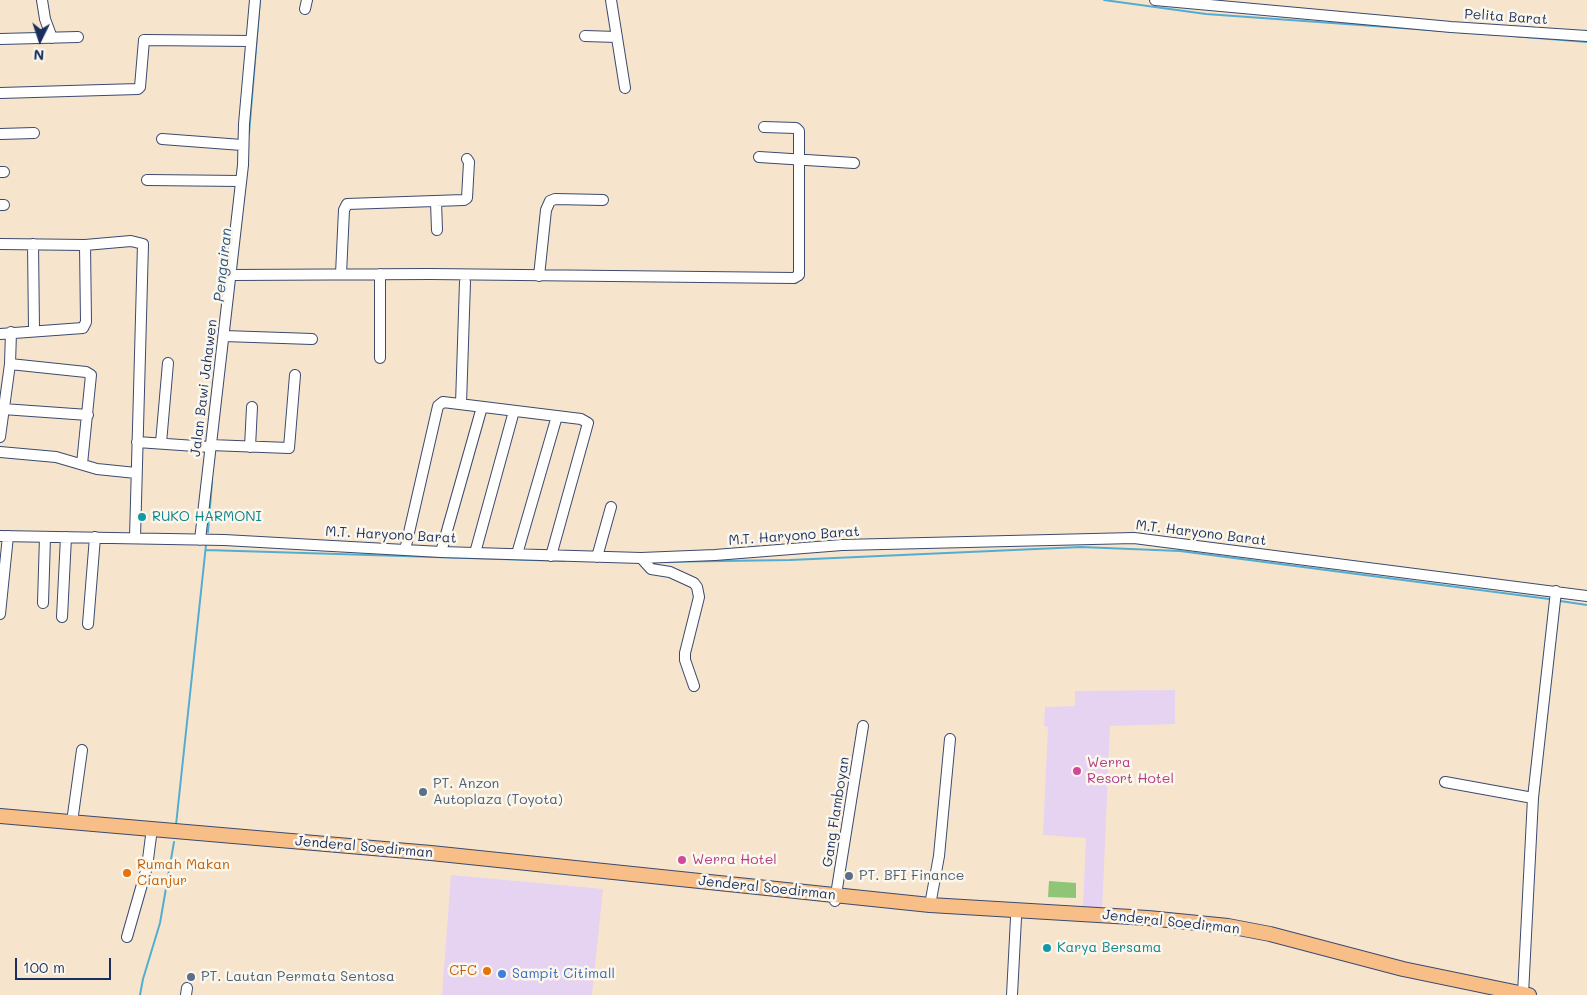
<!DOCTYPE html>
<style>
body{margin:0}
#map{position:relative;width:1587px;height:995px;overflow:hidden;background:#f6e5cc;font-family:Mali,sans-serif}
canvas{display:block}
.north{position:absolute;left:15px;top:15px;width:50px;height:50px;-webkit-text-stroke:4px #fbf7ec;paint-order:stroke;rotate:184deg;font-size:14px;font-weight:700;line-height:20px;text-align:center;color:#1b2f5e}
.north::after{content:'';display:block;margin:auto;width:18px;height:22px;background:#1b2f5e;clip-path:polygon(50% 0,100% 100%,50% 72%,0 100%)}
.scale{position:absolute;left:15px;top:958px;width:96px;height:22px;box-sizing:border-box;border:2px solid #1b2f5e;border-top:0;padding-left:6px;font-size:15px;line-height:18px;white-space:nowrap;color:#1b2f5e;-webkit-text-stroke:4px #fbf7ec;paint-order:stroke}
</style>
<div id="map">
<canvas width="1587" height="995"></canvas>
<div class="north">N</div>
<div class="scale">100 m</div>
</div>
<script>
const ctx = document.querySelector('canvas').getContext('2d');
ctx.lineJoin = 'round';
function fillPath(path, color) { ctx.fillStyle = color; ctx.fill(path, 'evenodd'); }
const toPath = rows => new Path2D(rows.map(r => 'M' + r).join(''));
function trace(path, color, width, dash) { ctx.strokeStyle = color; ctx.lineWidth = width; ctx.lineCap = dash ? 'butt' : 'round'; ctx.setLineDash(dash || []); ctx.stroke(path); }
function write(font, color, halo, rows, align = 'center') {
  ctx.font = font + ' Mali,sans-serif'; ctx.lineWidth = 5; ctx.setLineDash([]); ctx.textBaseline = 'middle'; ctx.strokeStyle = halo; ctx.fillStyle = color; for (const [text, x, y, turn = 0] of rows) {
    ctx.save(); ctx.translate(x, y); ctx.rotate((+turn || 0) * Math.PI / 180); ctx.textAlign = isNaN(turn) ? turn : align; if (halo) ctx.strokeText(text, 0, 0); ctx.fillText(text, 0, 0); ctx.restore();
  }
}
const built = toPath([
 [1175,690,1175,724,1110,726,1102,911,1083,910,1086,838,1043,835,1048,727,1044,726,1045,707,1075,706,1075,691],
 [451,875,603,889,592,995,442,995]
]);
const green = toPath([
 [1049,881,1076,883,1076,898,1048,897]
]);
const stream = toPath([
 [1104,0,1206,14,1500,35],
 [1512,36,1587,42],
 [249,134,260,0],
 [208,532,212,482],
 [206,550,565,561],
 [654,562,790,560,1081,547,1180,551,1549,599],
 [1560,601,1587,605],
 [176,825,206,545],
 [140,995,143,979,160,923,174,842]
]);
const minor = toPath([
 [42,0,45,19,52,38],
 [611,0,625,88],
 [1155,0,1451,27,1587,36],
 [305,9,307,0],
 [585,36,617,37],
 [0,39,78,37],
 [0,93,138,89,140,87,144,40,251,41],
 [0,134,34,133],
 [162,139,242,145],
 [759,157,854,163],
 [0,172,4,172],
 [147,180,241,181],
 [436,202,437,230],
 [0,205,4,205],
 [0,244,85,245,131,241,143,244,135,538],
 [33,244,34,329],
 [341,274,344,210,347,204,464,200,467,198,469,162,467,159],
 [231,275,430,274,794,278,799,275,799,131,796,128,764,127],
 [539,276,546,210,550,201,555,199,603,200],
 [0,334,83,328,86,322,85,245],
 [224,336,312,339],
 [380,358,380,274],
 [10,364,86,372,91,375,82,464],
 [461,404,465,282],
 [3,409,88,415],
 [0,437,10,364,11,332],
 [137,442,210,447],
 [161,443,168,363],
 [210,445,289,448,295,375],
 [250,447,252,407],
 [0,452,56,457,97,469,136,473],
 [0,536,224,540,441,552,641,558,715,555,842,545,1134,538,1587,596],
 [200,540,243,165,244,124,255,0],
 [405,550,438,406,443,402,581,419,588,423,551,556],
 [441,552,482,407],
 [475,553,514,411],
 [517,554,557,416],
 [597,557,611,507],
 [641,558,651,569,670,572,694,583,697,587,699,597,685,653,685,660,694,686],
 [43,603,45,537],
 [0,614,8,536],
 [62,617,66,537],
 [88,624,95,537],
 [1445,782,1533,798],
 [72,822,82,750],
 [835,901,863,726],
 [930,905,939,856,950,739],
 [127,937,147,867,151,836],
 [1523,994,1533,798,1556,591],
 [186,995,187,988],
 [1012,995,1016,918]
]);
const highway = toPath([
 [0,816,431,853,930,905,1148,918,1228,926,1270,934,1403,969,1529,995]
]);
const markers = [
 [142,517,5,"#0f9aa8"],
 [1077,771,5,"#d1479c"],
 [423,792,5,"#5c6f8a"],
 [682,860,5,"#d1479c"],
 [127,873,5,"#e8710a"],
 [849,876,5,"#5c6f8a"],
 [1047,948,5,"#0f9aa8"],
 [487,971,5,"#e8710a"],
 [502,974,5,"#3f7fe0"],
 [191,977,5,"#5c6f8a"]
];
const streetNames = [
 ["Pelita Barat",1506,17,4],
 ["Jalan Bawi Jahawen",204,388,-83],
 ["M.T. Haryono Barat",1201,533,7],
 ["M.T. Haryono Barat",391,535,3],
 ["M.T. Haryono Barat",794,536,-4],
 ["Gang Flamboyan",836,812,-81],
 ["Jenderal Soedirman",364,847,5],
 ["Jenderal Soedirman",767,888,6],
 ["Jenderal Soedirman",1171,922,6]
];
const cultureNames = [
 ["RUKO HARMONI",152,517],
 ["Karya Bersama",1057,948]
];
const hotelNames = [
 ["Werra",1087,763],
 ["Resort Hotel",1087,779],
 ["Werra Hotel",692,860]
];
const serviceNames = [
 ["PT. Anzon",433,784],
 ["Autoplaza (Toyota)",433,800],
 ["PT. BFI Finance",859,876],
 ["PT. Lautan Permata Sentosa",201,977]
];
const foodNames = [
 ["Rumah Makan",137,865],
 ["Cianjur",137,881],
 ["CFC",477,971,"right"]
];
const shopNames = [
 ["Sampit Citimall",512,974]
];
const waterNames = [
 ["Pengairan",223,265,-84]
];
fillPath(built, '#e5d3f1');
fillPath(green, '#8ec577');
trace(stream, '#53add1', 2);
trace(minor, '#3c4a6e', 12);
trace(highway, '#3c4a6e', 16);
trace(minor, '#fff', 10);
trace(highway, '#f7be88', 14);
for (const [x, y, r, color] of markers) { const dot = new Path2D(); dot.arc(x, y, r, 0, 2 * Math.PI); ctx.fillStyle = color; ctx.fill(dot); trace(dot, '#fbf7ec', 2); }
write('14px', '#1b2f5e', '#fbf7ec', streetNames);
write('14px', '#0d838f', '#fbf7ec', cultureNames, 'left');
write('14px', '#b23c85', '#fbf7ec', hotelNames, 'left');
write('14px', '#4e5e75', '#fbf7ec', serviceNames, 'left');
write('14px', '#c56008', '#fbf7ec', foodNames, 'left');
write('14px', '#366cbe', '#fbf7ec', shopNames, 'left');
write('italic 15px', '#2f5b86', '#fbf7ec', waterNames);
</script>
